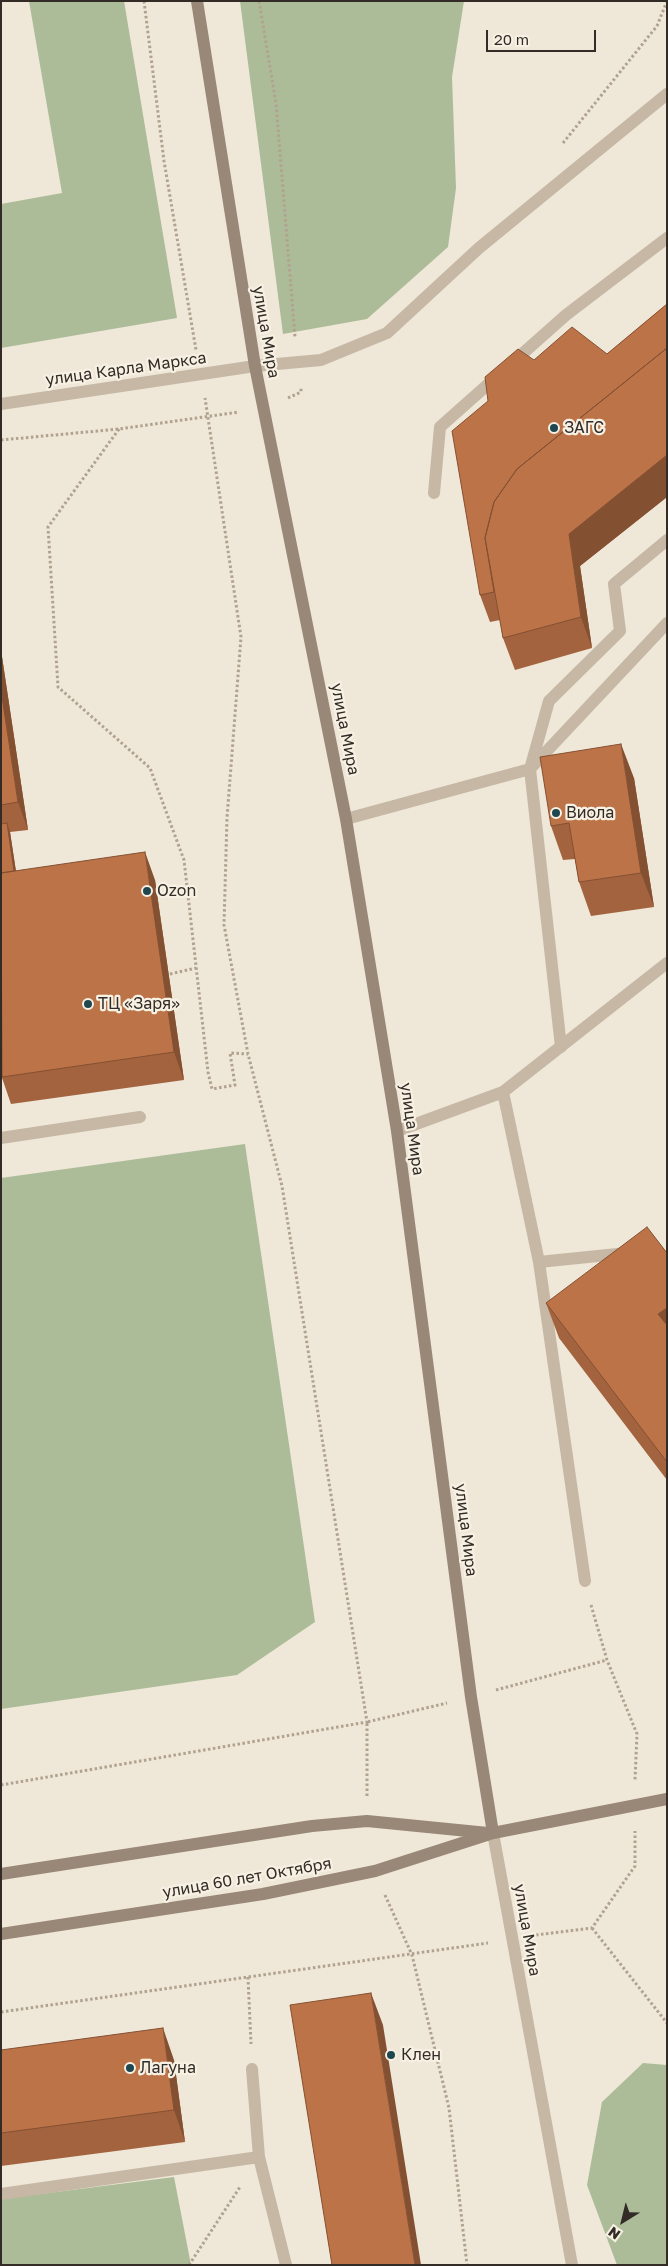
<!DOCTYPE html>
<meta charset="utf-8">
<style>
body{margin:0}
#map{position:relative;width:668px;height:2266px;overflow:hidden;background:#efe7d8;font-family:"Golos Text",sans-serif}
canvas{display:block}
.frame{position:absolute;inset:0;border:2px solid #322b26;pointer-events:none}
.north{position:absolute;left:598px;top:2196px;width:50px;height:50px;-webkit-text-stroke:4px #f7f1e4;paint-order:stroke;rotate:216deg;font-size:14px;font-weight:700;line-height:20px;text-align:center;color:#322b26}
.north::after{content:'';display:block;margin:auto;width:18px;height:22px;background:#322b26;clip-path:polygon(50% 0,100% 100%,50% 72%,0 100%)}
.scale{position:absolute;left:486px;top:30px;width:110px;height:22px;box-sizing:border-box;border:2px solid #322b26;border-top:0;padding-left:6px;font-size:15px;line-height:18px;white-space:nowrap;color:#322b26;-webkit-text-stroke:4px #f7f1e4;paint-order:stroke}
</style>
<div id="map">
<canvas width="668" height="2266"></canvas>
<div class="frame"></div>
<div class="north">N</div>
<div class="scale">20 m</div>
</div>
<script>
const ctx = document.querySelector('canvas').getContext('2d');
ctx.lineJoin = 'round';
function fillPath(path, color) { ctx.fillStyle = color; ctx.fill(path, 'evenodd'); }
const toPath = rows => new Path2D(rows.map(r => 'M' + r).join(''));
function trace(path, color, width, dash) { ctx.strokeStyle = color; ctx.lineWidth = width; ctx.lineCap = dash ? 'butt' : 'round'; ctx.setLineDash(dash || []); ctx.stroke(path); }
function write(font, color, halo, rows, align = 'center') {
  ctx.font = font + ' "Golos Text",sans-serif'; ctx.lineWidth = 4.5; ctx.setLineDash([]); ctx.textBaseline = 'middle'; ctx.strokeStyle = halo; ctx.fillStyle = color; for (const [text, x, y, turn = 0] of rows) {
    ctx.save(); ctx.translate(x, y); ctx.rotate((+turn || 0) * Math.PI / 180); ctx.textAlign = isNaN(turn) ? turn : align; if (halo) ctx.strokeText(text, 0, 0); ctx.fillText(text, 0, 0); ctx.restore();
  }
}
const green = toPath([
 [29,1,124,1,177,318,1,348,1,204,62,193],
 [240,1,464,1,452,77,456,188,448,247,367,319,283,334],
 [245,1144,315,1622,237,1675,1,1709,1,1178],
 [643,2063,667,2065,667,2265,617,2265,587,2185,602,2102],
 [174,2177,191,2265,1,2265,1,2199]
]);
const path = toPath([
 [144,1,164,161,196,350],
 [259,1,276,103,295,337],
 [563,143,657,26,667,1],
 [288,398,301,392,301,388],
 [119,429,48,527,58,687,150,768,184,860,208,1072,212,1089,235,1085,230,1053,248,1054],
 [1,440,119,429,239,412],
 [170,974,196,968],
 [591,1605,607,1660,637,1734,635,1780],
 [496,1690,607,1660],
 [1,1785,367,1722,282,1186,248,1054,224,925,227,818,241,637,205,398],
 [367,1796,367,1722,447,1703],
 [385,1895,412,1955,449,2108,467,2265],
 [592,1928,667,2023],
 [536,1935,592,1928,635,1866,635,1831],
 [248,1977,251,2044],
 [1,2012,488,1943],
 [189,2265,240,2187]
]);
const lane = toPath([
 [255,366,321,360,387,333,479,248,667,94],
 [434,493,440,427,566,315,667,238],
 [346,819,530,769,667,623],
 [561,1047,530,769,549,701,620,631,614,584,667,540],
 [503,1092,539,1262,627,1253],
 [397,1131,503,1092,667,963],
 [1,1138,140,1117],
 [539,1262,585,1581],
 [252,2069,259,2157,286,2265],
 [1,2194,259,2157]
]);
const street = toPath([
 [1,404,255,366],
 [493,1833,572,2265]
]);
const secondary = toPath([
 [197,1,255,366,346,819,397,1131,471,1697,493,1833],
 [1,1874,312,1826,367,1821,488,1833],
 [1,1934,263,1894,375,1871,493,1833,667,1799]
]);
const wall = toPath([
 [667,304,667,497,580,566,592,648,515,670,503,638,500,620,490,622,480,595,488,401,534,360,607,354],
 [1,650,28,830,10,832,16,871,155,880,184,1080,11,1104,1,1075],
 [634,778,654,907,591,916,579,882,575,859,563,860,551,826],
 [667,1253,667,1480,559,1338,546,1303],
 [1,2050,174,2060,185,2142,1,2166]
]);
const shadedWall = toPath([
 [667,455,667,497,580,566,592,648,581,617,569,534],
 [1,650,28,830,18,802,1,690],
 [621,744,634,778,654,907,641,873],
 [7,823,10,832,20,899,17,890],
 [145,852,155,880,184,1080,174,1052],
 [667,1308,667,1338,658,1314],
 [371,1993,383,2025,421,2265,415,2265],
 [163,2028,174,2060,185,2142,174,2110]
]);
const building = toPath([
 [667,304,667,348,517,469,494,502,485,538,494,592,480,595,452,431,488,401,485,377,518,349,534,360,572,327,607,354,667,304],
 [667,348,667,455,569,534,581,617,503,638,485,538,494,502,517,469,667,348],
 [1,690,18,802,1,805,1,690],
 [621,744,641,873,579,882,569,823,551,826,540,757,621,744],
 [7,823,14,871,1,873,1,824,7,823],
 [145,852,174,1052,2,1077,1,873,145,852],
 [647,1227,667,1253,667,1308,658,1314,667,1325,667,1462,546,1303,647,1227],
 [371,1993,415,2265,332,2265,290,2005,371,1993],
 [163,2028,174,2110,1,2133,1,2050,163,2028]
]);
const markers = [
 [554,428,5,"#1f4750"],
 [556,813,5,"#1f4750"],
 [147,891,5,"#1f4750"],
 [88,1004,5,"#1f4750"],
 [391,2055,5,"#1f4750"],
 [130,2068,5,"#1f4750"]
];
const streetNames = [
 ["улица Мира",266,332,80],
 ["улица Карла Маркса",126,369,-8],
 ["улица Мира",345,729,79],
 ["улица Мира",412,1129,82],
 ["улица Мира",466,1530,83],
 ["улица 60 лет Октября",247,1878,-10],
 ["улица Мира",527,1930,80]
];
const poiNames = [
 ["ЗАГС",564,428],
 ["Виола",566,813],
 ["Ozon",157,891],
 ["ТЦ «Заря»",98,1004],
 ["Клен",401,2055],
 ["Лагуна",140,2068]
];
fillPath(green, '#acbc99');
trace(path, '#b1a290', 3, [2.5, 2.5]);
trace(lane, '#c6b8a5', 12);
trace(street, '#c6b8a5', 12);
trace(secondary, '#998777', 12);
fillPath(wall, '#a3633e');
fillPath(shadedWall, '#845032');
fillPath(building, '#bd7348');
trace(building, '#845032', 1);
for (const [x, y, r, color] of markers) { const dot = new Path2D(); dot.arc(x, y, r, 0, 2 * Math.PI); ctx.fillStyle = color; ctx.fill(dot); trace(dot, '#f7f1e4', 2); }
write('16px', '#322b26', '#f7f1e4', streetNames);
write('16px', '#322b26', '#f7f1e4', poiNames, 'left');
</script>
